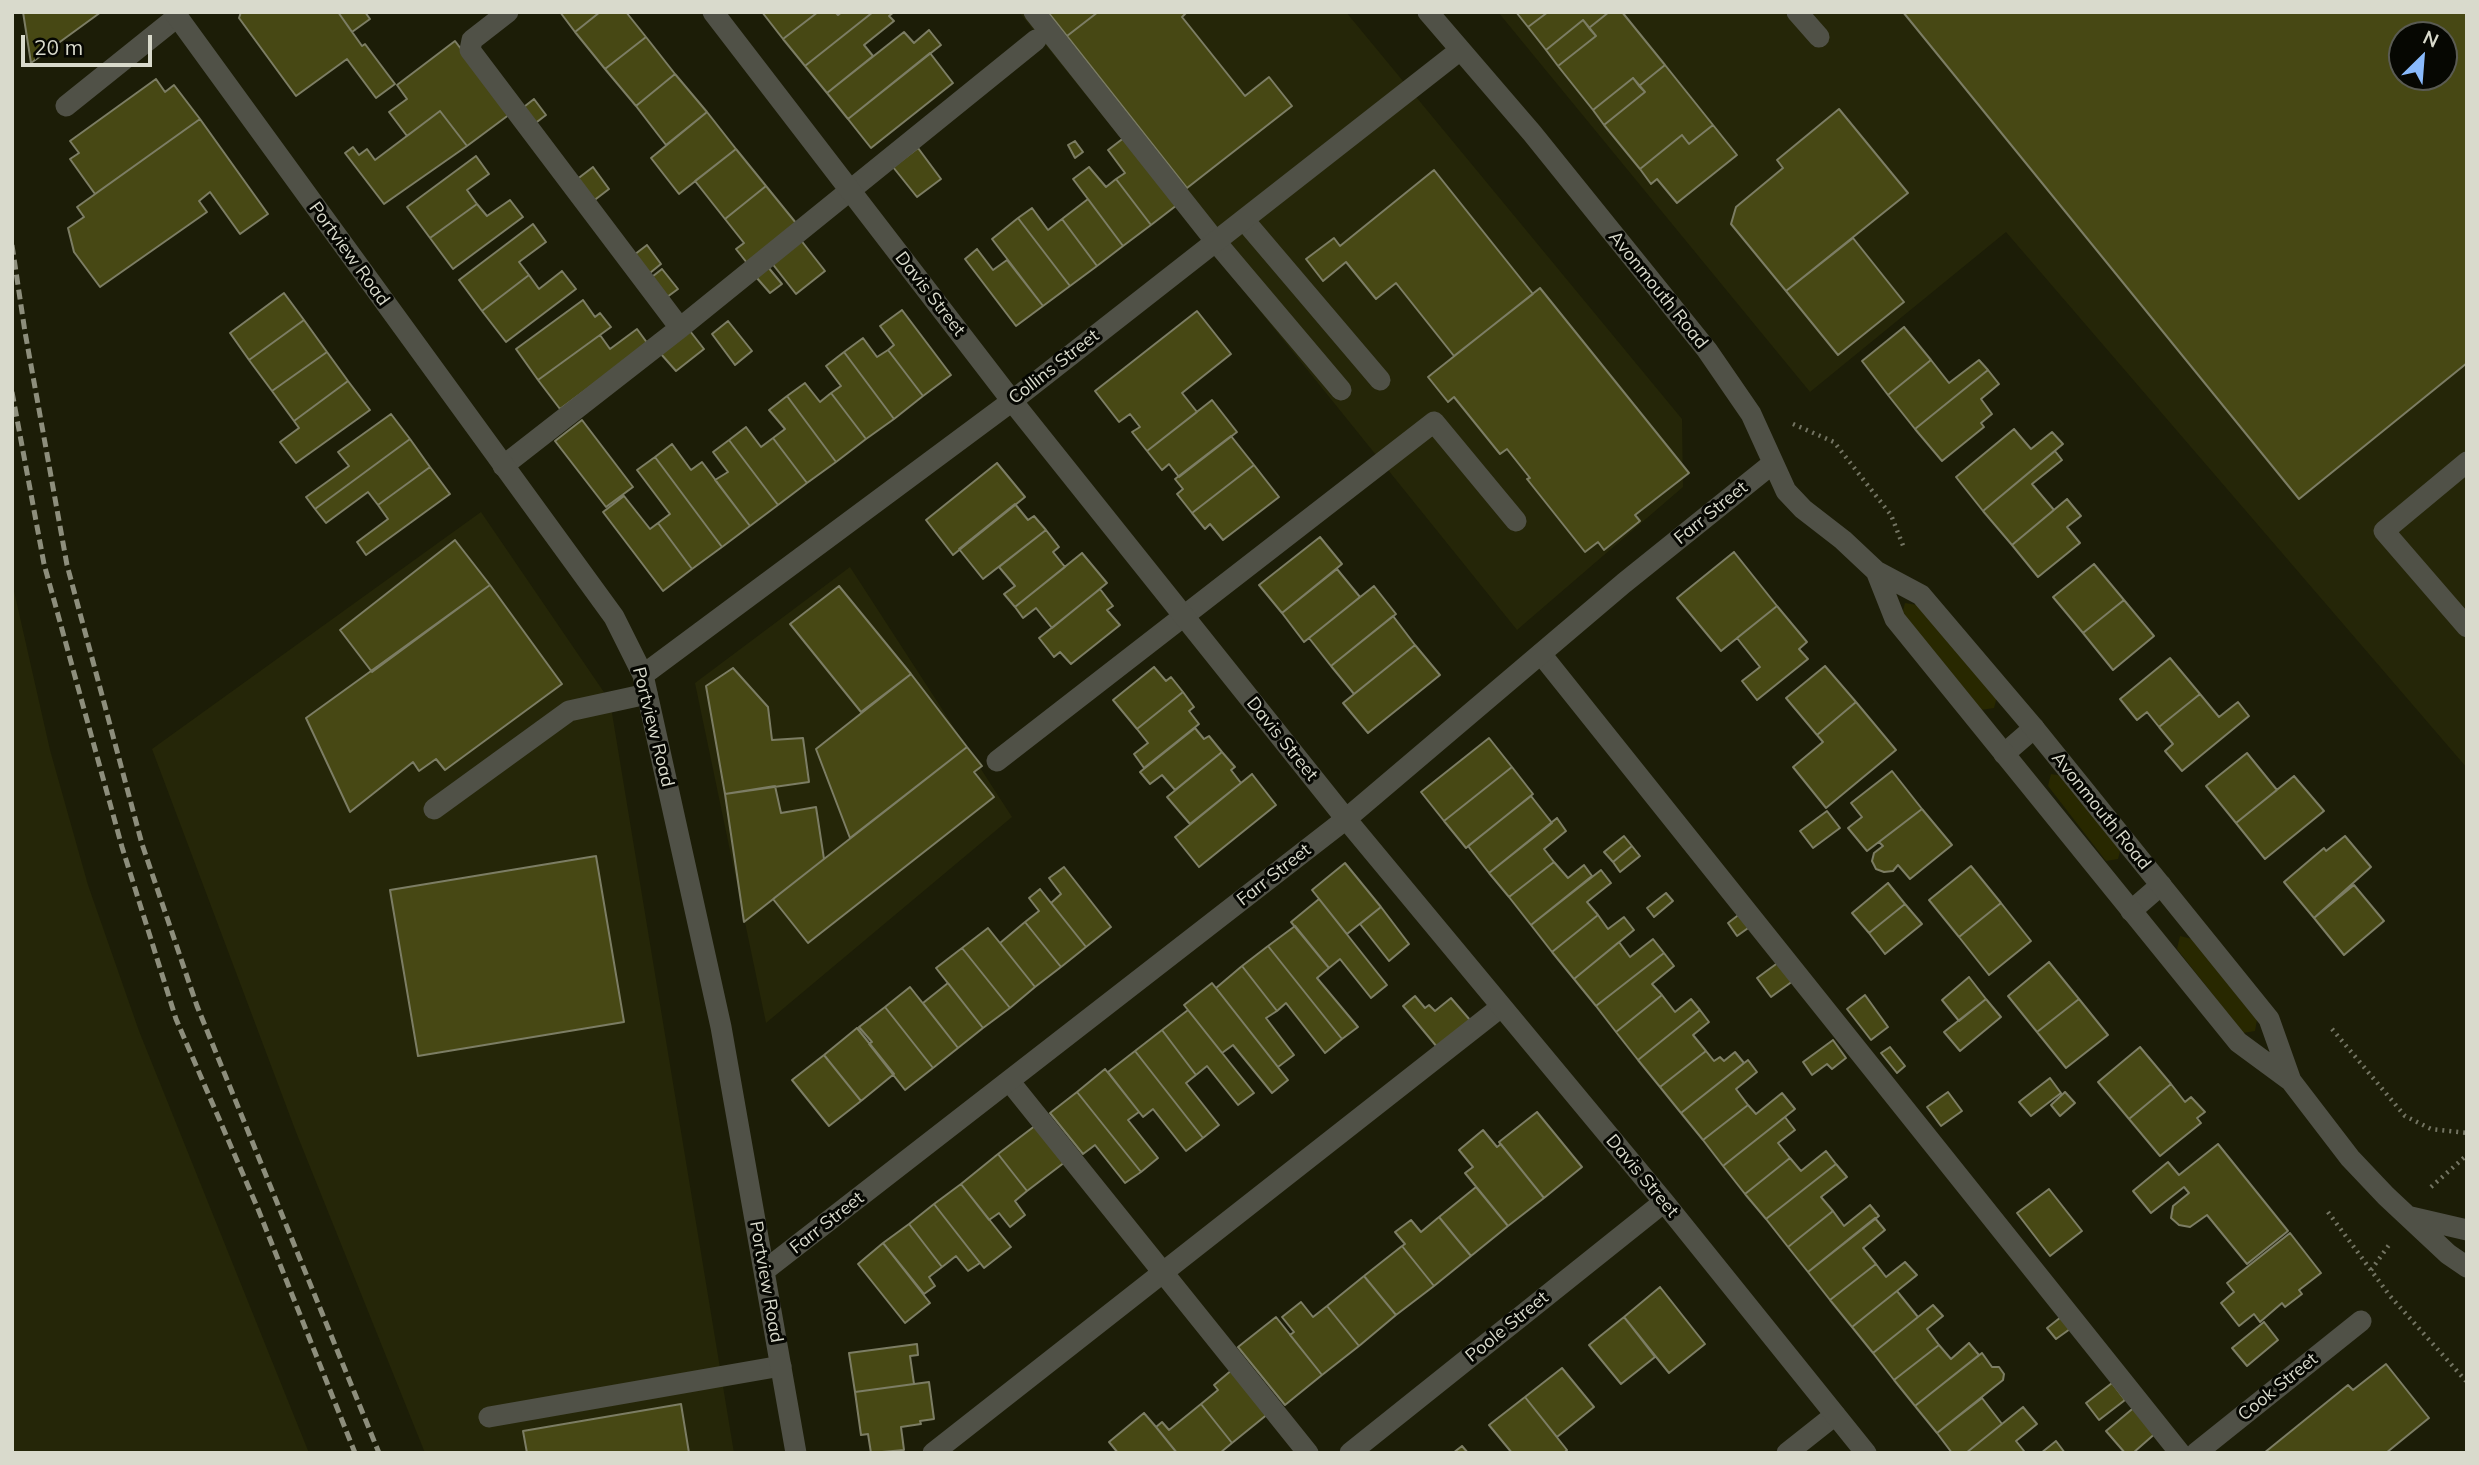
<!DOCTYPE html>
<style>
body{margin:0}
#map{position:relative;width:2479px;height:1465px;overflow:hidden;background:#1c1d07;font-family:Mulish,sans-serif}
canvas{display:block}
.frame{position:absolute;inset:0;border:14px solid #d9dacc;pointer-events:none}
.north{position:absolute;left:2388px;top:21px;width:70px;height:70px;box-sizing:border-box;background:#060702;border:2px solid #5a5b53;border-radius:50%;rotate:25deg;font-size:19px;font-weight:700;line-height:28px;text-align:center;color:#d9dacc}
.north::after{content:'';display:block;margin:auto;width:24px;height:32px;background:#89bafc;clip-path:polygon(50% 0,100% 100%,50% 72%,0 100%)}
.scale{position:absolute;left:21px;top:35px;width:131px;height:32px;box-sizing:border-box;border:4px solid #d9dacc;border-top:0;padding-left:9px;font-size:21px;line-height:24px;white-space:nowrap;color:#d9dacc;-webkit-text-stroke:5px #060702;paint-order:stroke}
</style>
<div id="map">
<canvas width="2479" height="1465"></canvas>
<div class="frame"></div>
<div class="north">N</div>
<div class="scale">20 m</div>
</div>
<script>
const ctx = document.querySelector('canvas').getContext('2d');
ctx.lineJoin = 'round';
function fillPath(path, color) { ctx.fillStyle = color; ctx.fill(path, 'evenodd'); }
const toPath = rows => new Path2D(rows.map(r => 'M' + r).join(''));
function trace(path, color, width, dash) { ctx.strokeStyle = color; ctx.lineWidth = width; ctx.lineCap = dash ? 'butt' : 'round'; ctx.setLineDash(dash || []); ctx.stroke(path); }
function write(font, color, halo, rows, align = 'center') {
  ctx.font = font + ' Mulish,sans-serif'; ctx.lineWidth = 6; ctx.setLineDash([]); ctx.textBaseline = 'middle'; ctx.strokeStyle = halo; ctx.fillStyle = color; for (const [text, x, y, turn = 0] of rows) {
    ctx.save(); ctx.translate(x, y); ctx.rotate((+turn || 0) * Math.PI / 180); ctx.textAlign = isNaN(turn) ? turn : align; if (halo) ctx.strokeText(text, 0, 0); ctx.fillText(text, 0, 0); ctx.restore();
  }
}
const built = toPath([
 [1019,12,1346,12,1682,419,1683,487,1517,630],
 [1498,12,2467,12,2467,768,2006,232,1810,392],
 [2402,35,2444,35,2444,77,2402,77],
 [481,512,610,701,734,1453,425,1453,296,1132,152,749],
 [850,567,1012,817,766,1023,695,683],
 [12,582,50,750,88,885,139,1031,309,1453,12,1453]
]);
const green = toPath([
 [1905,603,1917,605,1997,697,1994,708,1981,710,1902,615],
 [2051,774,2063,776,2121,848,2118,859,2106,861,2048,786],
 [2180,936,2192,939,2257,1020,2255,1031,2243,1033,2177,949]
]);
const building = toPath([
 [23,12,101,12,31,63,23,12],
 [241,12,338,12,362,46,365,44,395,84,376,98,347,59,296,96,239,18,241,12],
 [338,12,365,12,370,19,352,32,338,12],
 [560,12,600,12,575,32,560,12],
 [600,12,626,12,646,37,605,69,575,32,600,12],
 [762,12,818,12,783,39,762,12],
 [818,12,835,12,838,15,842,12,873,12,805,66,783,39,818,12],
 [873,12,894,12,889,16,894,21,864,45,873,56,827,93,805,66,873,12],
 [1048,12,1098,12,1067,36,1048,12],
 [1098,12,1187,12,1182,17,1245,96,1269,77,1292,106,1187,188,1067,36,1098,12],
 [1516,12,1548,12,1528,27,1516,12],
 [1548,12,1609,12,1589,28,1583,20,1546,50,1528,27,1548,12],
 [1609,12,1622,12,1665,65,1639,86,1633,78,1593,110,1558,66,1596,36,1589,28,1609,12],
 [1903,12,2467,12,2467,363,2299,499,1903,12],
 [2402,35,2444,35,2444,77,2402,77,2402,35],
 [1583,20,1596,36,1558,66,1546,50,1583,20],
 [929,30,941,45,848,119,827,93,904,32,914,43,929,30],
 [646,37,675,74,636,106,605,69,646,37],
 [455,41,510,114,467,146,440,111,407,136,389,112,407,99,397,85,455,41],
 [930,53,953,83,871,148,848,119,930,53],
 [1665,65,1713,125,1689,144,1682,135,1640,169,1604,125,1645,92,1639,86,1665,65],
 [675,74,707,112,666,145,636,106,675,74],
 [1633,78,1645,92,1604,125,1593,110,1633,78],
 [156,79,165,92,174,85,200,119,95,194,70,159,79,153,70,141,156,79],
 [534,99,546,115,533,125,520,110,534,99],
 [1839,109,1908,193,1786,291,1731,224,1736,207,1783,168,1777,160,1839,109],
 [440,111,467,146,384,204,345,153,353,147,359,155,367,149,375,160,440,111],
 [707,112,736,149,679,194,651,158,707,112],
 [200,119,268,214,240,234,210,192,199,201,207,212,100,287,74,252,68,228,84,217,77,207,200,119],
 [1713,125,1737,155,1677,203,1657,179,1651,184,1640,169,1682,135,1689,144,1713,125],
 [1125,137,1177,205,1151,225,1116,179,1125,173,1108,150,1125,137],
 [1075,141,1083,152,1075,158,1068,145,1075,141],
 [918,148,941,179,917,197,893,167,918,148],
 [736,149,766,186,725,219,695,181,736,149],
 [476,156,489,174,467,190,477,204,430,238,407,207,476,156],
 [593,167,609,189,592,202,576,180,593,167],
 [1089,167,1106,187,1116,179,1151,225,1123,246,1073,179,1089,167],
 [1434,170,1533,294,1454,356,1396,283,1376,299,1346,262,1323,281,1306,259,1334,238,1340,246,1434,170],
 [766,186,796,223,747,263,736,249,744,243,725,219,766,186],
 [1088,199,1123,246,1097,266,1062,219,1088,199],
 [510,200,523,217,453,269,430,238,477,204,487,216,510,200],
 [1032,208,1048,230,1062,219,1097,266,1070,286,1018,218,1032,208],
 [1018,218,1070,286,1043,306,992,239,1018,218],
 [533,224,546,242,519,262,529,275,482,311,459,280,533,224],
 [1853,238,1904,302,1838,355,1786,291,1853,238],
 [800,239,825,271,796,294,771,262,800,239],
 [647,245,661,264,645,277,630,258,647,245],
 [977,249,993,270,1007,260,1043,306,1016,326,965,259,977,249],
 [768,267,782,284,770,293,756,277,768,267],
 [662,269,678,289,663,300,648,280,662,269],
 [562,271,576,289,506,342,482,311,529,275,539,289,562,271],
 [1540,288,1689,473,1635,515,1640,521,1604,550,1598,542,1585,552,1527,479,1530,478,1507,449,1500,454,1454,397,1448,402,1428,377,1540,288],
 [284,293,304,320,249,360,230,333,284,293],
 [583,300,595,317,600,313,611,327,538,380,516,349,583,300],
 [902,310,951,375,923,396,888,350,894,345,880,326,902,310],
 [1197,311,1231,354,1182,393,1197,412,1147,451,1132,432,1140,427,1130,414,1119,422,1095,391,1197,311],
 [304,320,327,352,272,391,249,360,304,320],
 [728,321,752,351,735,365,712,334,728,321],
 [1904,327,1931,360,1888,395,1862,361,1904,327],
 [637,329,648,344,560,409,538,380,600,335,610,349,637,329],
 [690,331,704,349,676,371,661,354,690,331],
 [863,338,877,357,888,350,923,396,894,419,844,352,863,338],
 [327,352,348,381,294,421,272,391,327,352],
 [844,352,894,419,866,439,831,393,841,386,826,366,844,352],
 [1931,360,1949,383,1979,360,1988,370,1915,429,1888,395,1931,360],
 [1988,370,1999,384,1981,399,1992,414,1981,423,1984,427,1942,461,1915,429,1988,370],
 [348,381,370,410,296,463,280,442,299,428,294,421,348,381],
 [805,383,820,402,831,393,866,439,836,462,787,396,805,383],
 [787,396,836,462,807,483,773,438,785,429,769,410,787,396],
 [1212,400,1237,432,1179,477,1169,464,1162,470,1147,451,1212,400],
 [391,414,410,439,315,509,306,497,349,466,338,452,391,414],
 [582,420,633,487,606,507,555,441,582,420],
 [746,427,761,447,773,438,807,483,778,505,729,440,746,427],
 [2014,429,2031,449,2052,432,2063,444,1983,511,1956,477,2014,429],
 [1231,436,1254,465,1192,513,1177,494,1183,489,1175,479,1231,436],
 [410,439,430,467,378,505,368,492,326,523,315,509,410,439],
 [729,440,778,505,750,526,715,480,728,472,713,452,729,440],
 [672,444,691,470,702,462,750,526,722,547,655,457,672,444],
 [2055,451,2062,460,2032,484,2054,510,2012,545,1983,511,2055,451],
 [655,457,722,547,692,569,658,523,670,514,637,470,655,457],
 [997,463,1025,497,953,555,926,520,997,463],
 [1254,465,1279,497,1223,540,1210,524,1205,529,1192,513,1254,465],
 [430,467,450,494,366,555,357,542,388,519,378,505,430,467],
 [624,496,650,529,658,523,692,569,663,591,603,512,624,496],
 [2067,499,2081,516,2067,527,2080,543,2038,577,2012,545,2067,499],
 [1015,504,1028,520,1034,516,1046,530,983,579,959,549,1015,504],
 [1046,530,1059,547,1053,552,1065,567,1015,607,1004,594,1015,586,999,567,1046,530],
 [1320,537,1342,564,1282,613,1259,585,1320,537],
 [455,540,490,585,372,672,340,630,455,540],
 [1734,552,1777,606,1721,651,1677,598,1734,552],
 [1082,553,1107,583,1052,628,1036,608,1023,618,1015,607,1082,553],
 [2094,564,2124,600,2083,633,2053,597,2094,564],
 [1337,569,1360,597,1304,642,1282,613,1337,569],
 [490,585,562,684,445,770,436,759,419,771,413,762,350,812,306,718,490,585],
 [839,586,911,674,861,712,790,624,839,586],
 [1374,586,1396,614,1331,666,1309,638,1374,586],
 [1100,589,1113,606,1107,610,1120,625,1071,664,1060,652,1054,657,1039,638,1100,589],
 [2124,600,2154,636,2113,670,2083,633,2124,600],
 [1777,606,1807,642,1799,649,1808,659,1757,700,1742,681,1760,667,1737,638,1777,606],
 [1393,616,1415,645,1354,694,1331,666,1393,616],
 [1415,645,1440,675,1368,733,1343,703,1415,645],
 [2170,658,2200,694,2159,727,2147,712,2137,720,2120,699,2170,658],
 [1825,666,1856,702,1817,735,1786,698,1825,666],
 [1154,667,1166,681,1171,677,1183,692,1137,729,1113,700,1154,667],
 [733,668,768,707,772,740,803,738,809,782,725,794,706,686,733,668],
 [911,674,967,747,850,838,816,749,911,674],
 [1183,692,1194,707,1189,711,1199,724,1144,768,1134,754,1148,743,1137,729,1183,692],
 [2200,694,2219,717,2238,702,2249,716,2182,771,2165,751,2173,744,2159,727,2200,694],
 [1856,702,1896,750,1826,808,1793,767,1823,742,1817,735,1856,702],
 [1195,728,1204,739,1209,736,1222,752,1175,790,1162,775,1150,784,1140,772,1195,728],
 [1489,738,1512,767,1444,821,1421,792,1489,738],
 [967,747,982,766,974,772,994,797,808,943,773,899,967,747],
 [1222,752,1235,767,1231,770,1241,783,1190,824,1167,797,1222,752],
 [2247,753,2277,790,2236,823,2206,786,2247,753],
 [1512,767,1533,794,1466,848,1444,821,1512,767],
 [1892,771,1922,809,1867,851,1848,828,1862,817,1851,803,1892,771],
 [1252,774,1276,805,1199,867,1175,837,1252,774],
 [2294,776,2324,811,2265,859,2236,823,2294,776],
 [775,786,781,813,816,807,824,859,744,922,725,794,775,786],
 [1531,796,1552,823,1489,873,1468,846,1531,796],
 [1922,809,1952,845,1910,879,1898,865,1893,871,1884,872,1876,869,1872,861,1874,853,1883,846,1879,842,1922,809],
 [1827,811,1840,828,1813,848,1800,831,1827,811],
 [1557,818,1566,831,1544,849,1554,862,1509,897,1489,873,1557,818],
 [1624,836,1632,846,1613,862,1604,852,1624,836],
 [2345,836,2371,867,2314,918,2284,882,2324,848,2326,851,2345,836],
 [1632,846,1640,856,1620,872,1613,862,1632,846],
 [596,856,624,1022,418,1056,390,890,596,856],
 [1554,862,1568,878,1584,865,1592,876,1531,925,1509,897,1554,862],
 [1345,863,1381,907,1347,934,1312,890,1345,863],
 [1971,866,2001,903,1959,937,1929,900,1971,866],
 [1064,867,1111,927,1086,947,1051,903,1061,894,1049,878,1064,867],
 [1601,870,1611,883,1587,902,1598,915,1552,952,1531,925,1601,870],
 [1888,883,1905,904,1869,933,1852,913,1888,883],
 [2354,885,2384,921,2344,955,2314,918,2354,885],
 [1040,889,1086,947,1061,967,1025,922,1039,911,1029,898,1040,889],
 [1666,893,1673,901,1654,917,1647,908,1666,893],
 [1319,899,1387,985,1371,998,1340,959,1329,968,1291,922,1319,899],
 [2001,903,2031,941,1989,975,1959,937,2001,903],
 [1905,904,1922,924,1885,954,1869,933,1905,904],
 [1381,907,1409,944,1389,961,1360,924,1381,907],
 [1741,913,1751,926,1737,936,1728,923,1741,913],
 [1598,915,1608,929,1624,917,1634,930,1574,979,1552,952,1598,915],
 [1025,922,1061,967,1035,987,1000,943,1025,922],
 [1295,926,1329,968,1317,978,1358,1027,1342,1039,1268,946,1295,926],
 [988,928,1035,987,1010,1008,962,948,988,928],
 [1653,939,1664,953,1596,1006,1574,979,1619,942,1630,957,1653,939],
 [1268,946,1342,1039,1325,1053,1286,1003,1277,1011,1242,966,1268,946],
 [962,948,1010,1008,983,1028,936,968,962,948],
 [1664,953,1674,966,1652,984,1662,995,1616,1032,1596,1006,1664,953],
 [1783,959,1797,978,1771,997,1757,978,1783,959],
 [2049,962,2079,999,2037,1032,2008,996,2049,962],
 [1242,966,1277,1011,1266,1018,1294,1055,1278,1067,1216,988,1242,966],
 [1969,977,1986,999,1959,1021,1942,1000,1969,977],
 [948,983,983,1028,958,1048,923,1003,948,983],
 [1212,983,1288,1080,1272,1093,1233,1045,1222,1053,1184,1005,1212,983],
 [910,987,958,1048,933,1068,885,1007,910,987],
 [1662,995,1675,1012,1691,999,1700,1010,1638,1060,1616,1032,1662,995],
 [1865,995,1888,1027,1871,1040,1847,1009,1865,995],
 [1415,996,1425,1008,1429,1005,1435,1011,1451,998,1470,1020,1437,1047,1403,1006,1415,996],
 [1986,999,2001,1017,1960,1051,1944,1032,1986,999],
 [2079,999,2108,1035,2066,1068,2037,1032,2079,999],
 [885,1007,933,1068,905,1090,869,1044,872,1042,859,1027,885,1007],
 [1188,1010,1254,1093,1238,1105,1207,1066,1196,1075,1162,1030,1188,1010],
 [1700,1010,1709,1022,1693,1035,1706,1051,1660,1087,1638,1060,1700,1010],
 [857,1028,894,1074,861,1101,824,1055,857,1028],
 [1162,1030,1196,1075,1186,1083,1219,1125,1203,1138,1135,1051,1162,1030],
 [1833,1040,1846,1058,1832,1069,1827,1064,1812,1075,1803,1062,1833,1040],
 [1890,1047,1905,1066,1897,1073,1881,1053,1890,1047],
 [2140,1047,2171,1084,2129,1119,2098,1082,2140,1047],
 [1135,1051,1203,1138,1186,1151,1153,1109,1143,1117,1108,1072,1135,1051],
 [1706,1051,1714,1061,1720,1057,1724,1061,1735,1052,1744,1063,1681,1113,1660,1087,1706,1051],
 [824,1055,861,1101,829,1126,792,1080,824,1055],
 [1748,1060,1757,1072,1736,1089,1748,1105,1703,1140,1681,1113,1748,1060],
 [1105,1069,1139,1112,1128,1120,1158,1158,1141,1172,1077,1092,1105,1069],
 [2050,1078,2061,1093,2031,1116,2019,1102,2050,1078],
 [2171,1084,2185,1102,2191,1097,2205,1112,2197,1118,2201,1123,2160,1156,2129,1119,2171,1084],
 [1077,1092,1141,1172,1125,1183,1095,1145,1083,1154,1050,1113,1077,1092],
 [1948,1092,1962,1111,1941,1126,1927,1107,1948,1092],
 [2065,1092,2075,1103,2060,1116,2051,1105,2065,1092],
 [1782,1093,1795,1109,1723,1166,1703,1140,1748,1105,1756,1114,1782,1093],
 [1537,1112,1582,1167,1544,1198,1499,1142,1537,1112],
 [1785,1117,1795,1130,1778,1143,1790,1158,1745,1194,1723,1166,1785,1117],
 [1036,1125,1065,1162,1027,1191,998,1154,1036,1125],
 [1483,1130,1497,1147,1501,1144,1544,1198,1508,1226,1465,1173,1473,1167,1459,1150,1483,1130],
 [2218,1144,2288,1231,2247,1264,2207,1215,2190,1227,2179,1225,2171,1218,2173,1206,2189,1193,2184,1187,2151,1213,2133,1191,2168,1162,2179,1175,2218,1144],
 [1826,1151,1836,1164,1766,1219,1745,1194,1790,1158,1801,1171,1826,1151],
 [998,1154,1027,1191,1015,1201,1025,1215,1010,1227,999,1213,989,1220,961,1184,998,1154],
 [1836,1164,1847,1177,1821,1197,1833,1211,1788,1247,1766,1219,1836,1164],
 [961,1184,1011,1247,984,1268,934,1204,961,1184],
 [1476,1187,1508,1226,1471,1256,1439,1217,1476,1187],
 [2049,1189,2082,1231,2050,1256,2017,1213,2049,1189],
 [934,1204,980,1263,968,1271,956,1256,942,1267,909,1224,934,1204],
 [1870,1205,1879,1216,1808,1272,1788,1247,1833,1211,1844,1226,1870,1205],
 [1439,1217,1471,1256,1434,1286,1402,1246,1405,1244,1395,1232,1411,1220,1421,1232,1439,1217],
 [1875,1218,1885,1230,1863,1248,1876,1264,1830,1300,1808,1272,1875,1218],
 [909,1224,942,1267,929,1277,935,1286,924,1294,883,1243,909,1224],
 [2290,1233,2321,1273,2299,1290,2302,1294,2285,1307,2282,1303,2260,1322,2254,1314,2239,1326,2221,1303,2234,1292,2227,1283,2290,1233],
 [883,1243,930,1303,905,1323,858,1264,883,1243],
 [1402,1246,1434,1286,1396,1315,1364,1276,1402,1246],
 [1905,1262,1917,1275,1852,1327,1830,1300,1876,1264,1886,1277,1905,1262],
 [1364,1276,1396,1315,1359,1346,1327,1306,1364,1276],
 [1660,1287,1705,1344,1669,1373,1624,1317,1660,1287],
 [1897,1291,1918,1317,1873,1353,1852,1327,1897,1291],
 [1301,1302,1313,1317,1327,1306,1359,1346,1322,1375,1290,1335,1294,1332,1282,1317,1301,1302],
 [1933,1305,1943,1316,1927,1329,1939,1345,1894,1380,1873,1353,1933,1305],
 [1276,1317,1322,1375,1285,1405,1238,1347,1276,1317],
 [1624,1317,1655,1357,1621,1384,1589,1345,1624,1317],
 [2061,1317,2070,1329,2056,1339,2047,1328,2061,1317],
 [2264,1322,2278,1340,2247,1366,2232,1348,2264,1322],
 [1969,1343,1979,1355,1915,1406,1894,1380,1939,1345,1951,1359,1969,1343],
 [917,1344,918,1355,910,1356,914,1384,855,1392,849,1353,917,1344],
 [1982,1353,1992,1367,1999,1367,2004,1374,2003,1380,1937,1433,1915,1406,1982,1353],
 [2386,1364,2429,1418,2386,1453,2264,1453,2348,1385,2353,1390,2386,1364],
 [1562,1368,1594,1407,1557,1437,1525,1397,1562,1368],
 [1233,1369,1269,1413,1232,1443,1201,1404,1218,1390,1214,1385,1233,1369],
 [929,1382,934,1419,920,1421,921,1424,901,1427,904,1450,871,1453,868,1434,861,1435,855,1392,929,1382],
 [2112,1383,2125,1400,2099,1420,2086,1403,2112,1383],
 [1525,1397,1567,1450,1564,1453,1512,1453,1489,1425,1525,1397],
 [1982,1398,2002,1424,1966,1453,1952,1453,1937,1433,1982,1398],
 [681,1404,689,1453,527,1453,523,1431,681,1404],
 [1201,1404,1232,1443,1220,1453,1177,1453,1156,1427,1162,1422,1169,1430,1201,1404],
 [2137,1405,2158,1431,2133,1453,2125,1453,2106,1431,2137,1405],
 [2023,1407,2037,1424,2016,1441,2024,1451,2022,1453,1966,1453,2023,1407],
 [1144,1413,1156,1427,1177,1453,1118,1453,1109,1442,1144,1413],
 [2056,1441,2065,1453,2041,1453,2056,1441],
 [1462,1446,1468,1453,1453,1453,1462,1446]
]);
const path = toPath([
 [1793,424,1834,442,1891,515,1904,548],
 [2332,1029,2405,1116,2431,1129,2467,1133],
 [2431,1187,2467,1155],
 [2328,1212,2390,1296,2466,1381,2467,1386],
 [2371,1270,2389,1245]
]);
const lane = toPath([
 [508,12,472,40,470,50,680,328],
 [1034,12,1216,242,1341,390],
 [1797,12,1819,37],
 [66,106,177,17],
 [1244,220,1380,380],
 [2467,462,2384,531,2467,627],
 [503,466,680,328,1036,40],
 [1541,654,2180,1453],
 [2004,754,2034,728],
 [997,761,1434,422,1516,521],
 [434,809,569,711,647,694],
 [2131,911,2161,885],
 [1010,1082,1308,1453],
 [489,1417,781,1366],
 [933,1453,1501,1007],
 [1787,1453,1835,1415]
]);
const street = toPath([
 [174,12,614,617,643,675,721,1027,796,1453],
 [713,12,1012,401,1346,819,1664,1202,1866,1453],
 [1428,12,1532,133,1707,350,1751,414,1786,491,1803,509,1843,540,1876,571,1921,595,2034,728,2269,1019,2291,1081],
 [1876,571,1895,619,2238,1042,2291,1081,2350,1158,2386,1196,2448,1254,2467,1267],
 [643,675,1012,401,1459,51],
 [2411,1217,2467,1230],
 [764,1271,1346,819,1624,583,1772,464],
 [1350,1453,1664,1202],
 [2196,1453,2361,1321]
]);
const rail = toPath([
 [12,245,25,332,67,565,142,844,197,1006,379,1453],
 [12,392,44,564,122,847,176,1019,258,1209,355,1453]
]);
const streetNames = [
 ["Portview Road",349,254,54],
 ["Avonmouth Road",1658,290,51],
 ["Davis Street",930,294,52],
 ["Collins Street",1054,367,-38],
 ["Farr Street",1711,513,-39],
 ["Portview Road",653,727,76],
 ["Davis Street",1282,739,51],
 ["Avonmouth Road",2101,811,51],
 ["Farr Street",1274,875,-38],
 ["Davis Street",1642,1176,50],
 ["Farr Street",827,1223,-38],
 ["Portview Road",766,1282,80],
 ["Poole Street",1507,1327,-39],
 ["Cook Street",2278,1387,-39]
];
fillPath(built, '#252608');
fillPath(green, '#282800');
fillPath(building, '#474814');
trace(building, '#7c7d64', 2);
trace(path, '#737462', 4.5, [2, 5]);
trace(lane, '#505147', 21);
trace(street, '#505147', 21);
trace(rail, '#8d8e7c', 5, [10, 5]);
write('18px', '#d9dacc', '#060702', streetNames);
</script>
